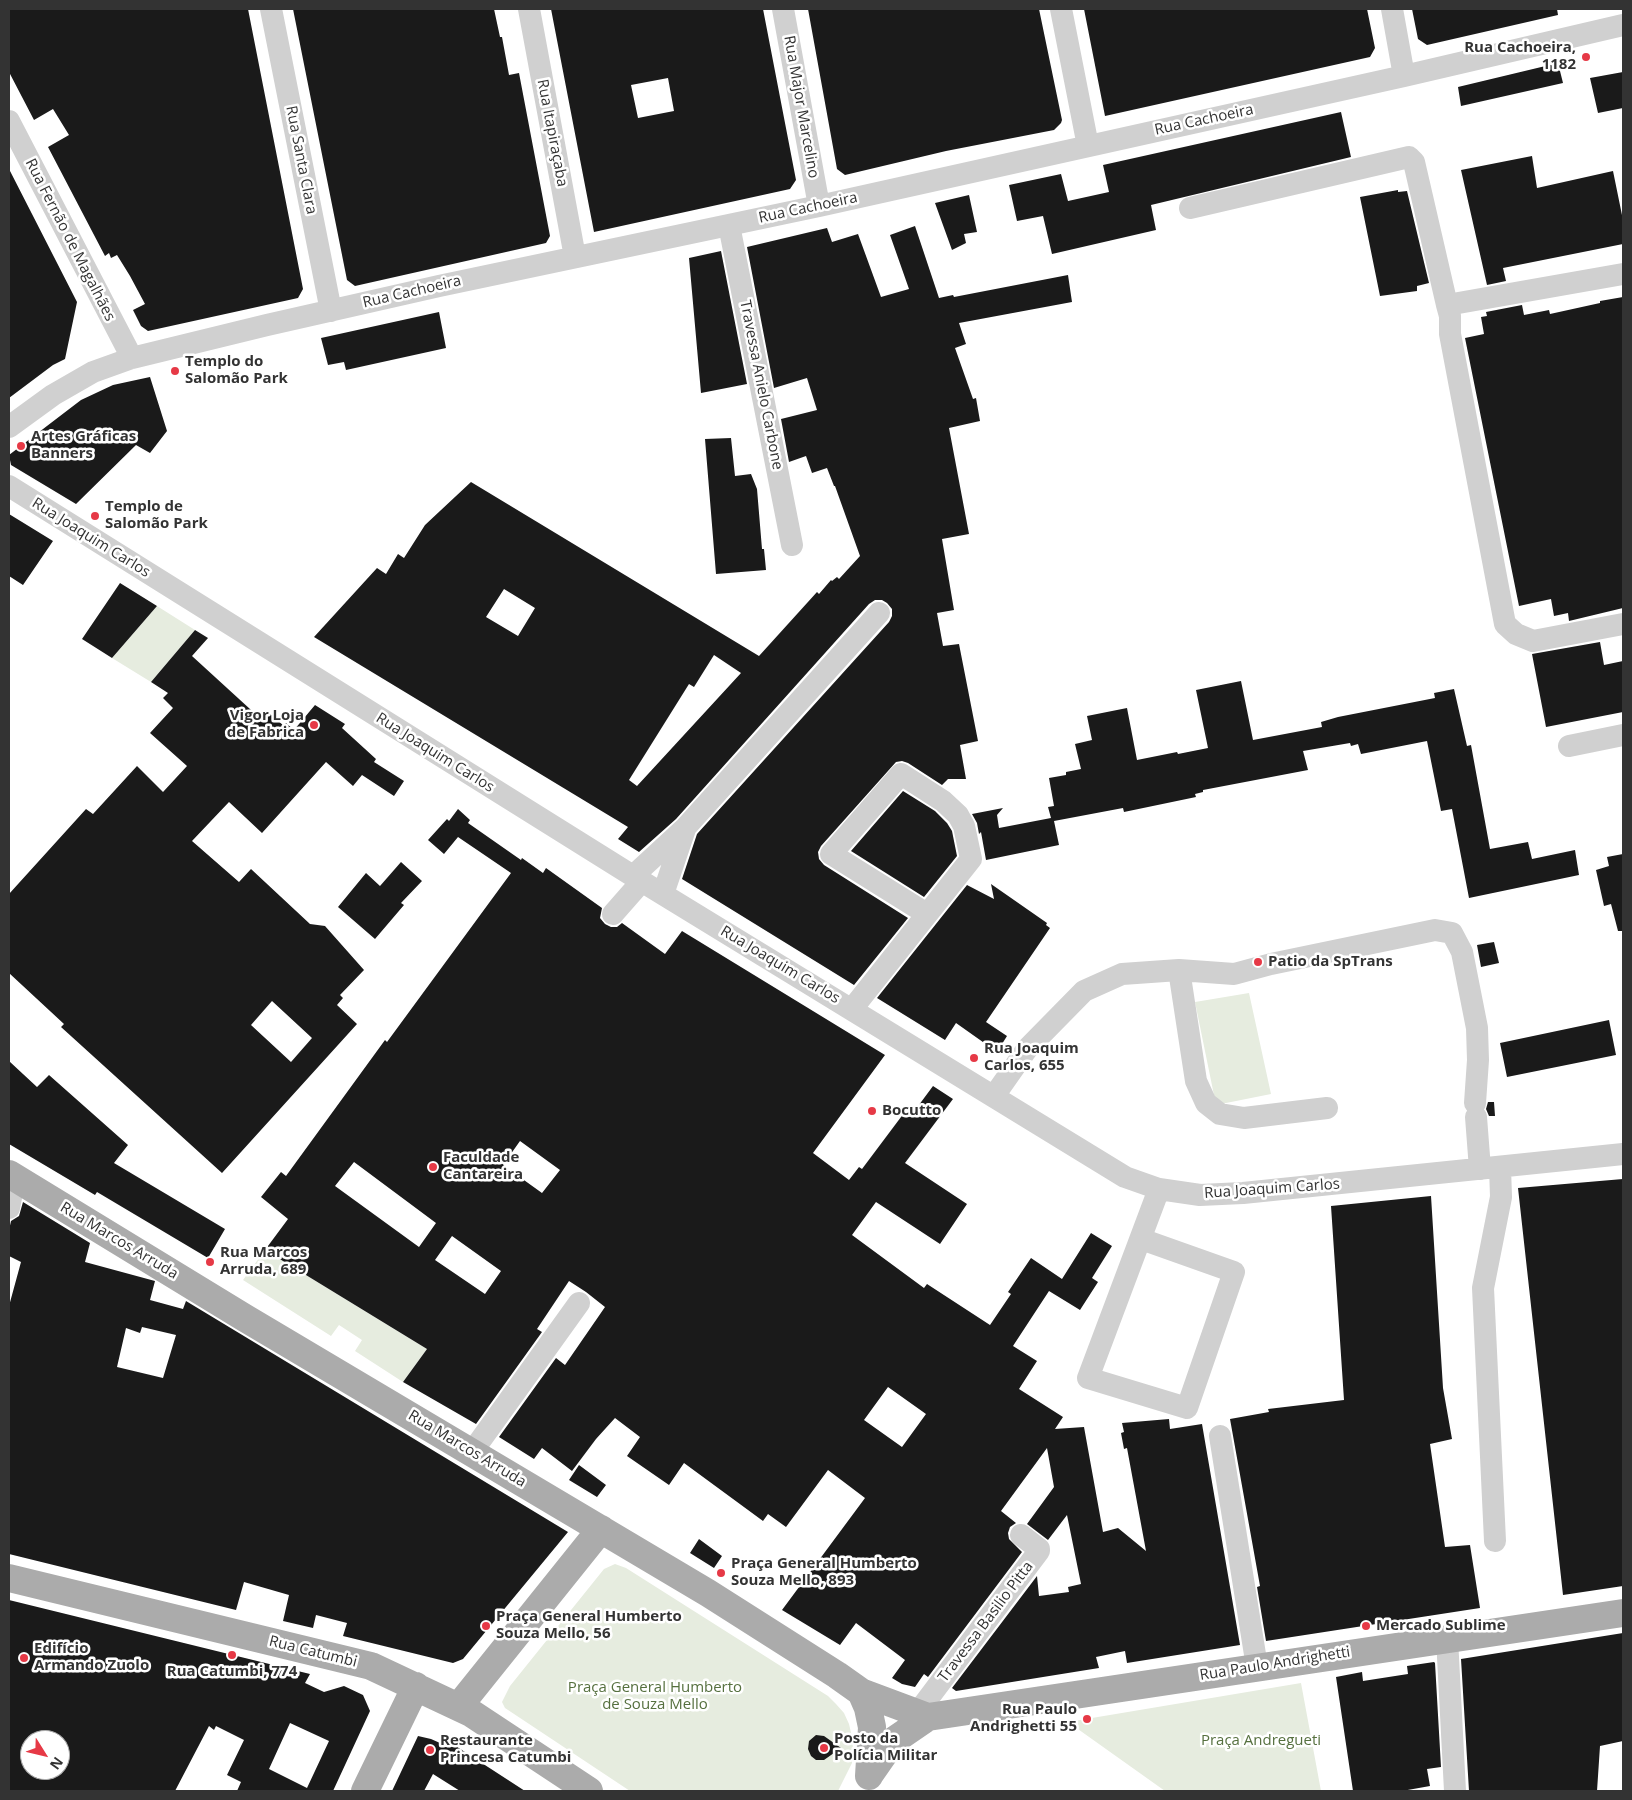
<!DOCTYPE html>
<meta charset="utf-8">
<style>
body{margin:0}
#map{position:relative;width:1632px;height:1800px;overflow:hidden;background:#fff;font-family:"Open Sans",sans-serif}
canvas{display:block}
.frame{position:absolute;inset:0;border:10px solid #333;pointer-events:none}
.north{position:absolute;left:20px;top:1730px;width:50px;height:50px;box-sizing:border-box;background:#fff;border:1px solid #adadad;border-radius:50%;rotate:126deg;font-size:14px;font-weight:700;line-height:20px;text-align:center;color:#333}
.north::after{content:'';display:block;margin:auto;width:18px;height:22px;background:#e63946;clip-path:polygon(50% 0,100% 100%,50% 72%,0 100%)}
</style>
<div id="map">
<canvas width="1632" height="1800"></canvas>
<div class="frame"></div>
<div class="north">N</div>
</div>
<script>
const ctx = document.querySelector('canvas').getContext('2d');
ctx.lineJoin = 'round';
function fillPath(path, color) { ctx.fillStyle = color; ctx.fill(path, 'evenodd'); }
const toPath = rows => new Path2D(rows.map(r => 'M' + r).join(''));
function trace(path, color, width, dash) { ctx.strokeStyle = color; ctx.lineWidth = width; ctx.lineCap = dash ? 'butt' : 'round'; ctx.setLineDash(dash || []); ctx.stroke(path); }
function write(font, color, halo, rows, align = 'center') {
  ctx.font = font + ' "Open Sans",sans-serif'; ctx.lineWidth = 5; ctx.setLineDash([]); ctx.textBaseline = 'middle'; ctx.strokeStyle = halo; ctx.fillStyle = color; for (const [text, x, y, turn = 0] of rows) {
    ctx.save(); ctx.translate(x, y); ctx.rotate((+turn || 0) * Math.PI / 180); ctx.textAlign = isNaN(turn) ? turn : align; if (halo) ctx.strokeText(text, 0, 0); ctx.fillText(text, 0, 0); ctx.restore();
  }
}
const green = toPath([
 [157,606,195,630,151,682,112,658],
 [1249,993,1271,1094,1216,1105,1195,1002],
 [265,1250,427,1349,403,1382,355,1351,362,1340,339,1325,331,1336,243,1280],
 [615,1564,626,1568,828,1696,836,1704,844,1713,849,1724,852,1737,853,1749,852,1763,838,1791,630,1791,505,1708,502,1702,510,1686,604,1569],
 [1301,1683,1321,1791,1165,1791,1068,1722]
]);
const building = toPath([
 [9,9,248,9,303,289,298,298,148,331,141,326,133,310,145,304,130,276,117,255,111,258,109,253,105,256,48,147,69,135,53,109,34,120,9,72],
 [293,9,494,9,500,37,502,37,509,75,519,73,550,236,546,243,355,286,347,280],
 [551,9,763,9,796,180,790,189,594,232],
 [668,78,674,111,638,118,631,85],
 [808,9,1039,9,1062,120,1061,123,1054,130,946,151,845,175,837,169],
 [1084,9,1367,9,1375,48,1370,57,1105,116],
 [1412,9,1557,9,1558,15,1427,45,1418,39],
 [1558,63,1563,83,1461,106,1458,87],
 [1623,72,1623,108,1598,113,1590,78],
 [1341,112,1351,157,1151,205,1156,230,1052,254,1043,216,1017,221,1009,185,1061,174,1068,201,1109,192,1103,165],
 [1532,156,1537,188,1613,171,1623,220,1623,244,1503,268,1506,281,1487,285,1461,170],
 [9,169,77,302,65,359,53,365,9,398],
 [1398,190,1398,192,1407,191,1429,283,1417,286,1417,291,1380,296,1360,197],
 [969,195,977,232,964,234,966,243,952,250,935,203],
 [915,226,939,298,953,295,954,297,1068,275,1072,302,959,323,966,344,955,348,973,399,976,398,980,421,949,428,969,534,942,539,954,610,937,613,943,646,959,644,978,741,960,745,966,779,948,779,942,785,908,763,902,761,896,762,821,846,818,852,819,859,824,865,908,918,854,985,682,879,697,834,889,622,892,616,892,609,887,603,882,600,875,600,869,604,676,819,639,852,618,839,628,827,314,637,377,568,386,574,398,554,404,558,425,525,471,482,759,656,817,592,819,594,831,580,832,581,837,577,839,579,860,556,835,486,834,486,827,468,812,473,806,456,789,462,781,419,817,410,807,378,774,388,747,247,827,228,832,242,858,234,881,297,909,289,890,235],
 [504,589,535,608,518,636,486,617],
 [714,655,741,673,637,786,629,780,689,684,694,687],
 [721,251,747,384,701,393,689,258],
 [1623,297,1623,608,1569,621,1568,613,1554,616,1551,599,1519,606,1465,338,1484,334,1481,317,1487,316,1486,312,1522,305,1524,315,1549,310,1550,314,1600,303,1600,301],
 [439,312,446,348,346,370,344,362,328,365,321,338],
 [150,377,167,431,150,453,136,445,76,504,11,465,9,455,81,400,113,385],
 [731,438,735,476,751,474,757,489,762,549,764,549,766,570,716,574,705,439],
 [9,514,53,541,23,585,9,576],
 [120,583,157,606,112,658,82,639],
 [195,630,208,638,192,656,262,720,269,713,284,726,286,723,294,730,315,705,345,724,342,728,376,759,374,762,404,781,394,796,362,775,353,786,326,762,262,833,229,802,192,841,239,882,251,869,310,924,325,926,364,970,340,995,343,998,337,1005,357,1024,222,1173,61,1027,64,1024,9,973,9,894,86,809,93,814,137,766,163,792,187,766,150,733,173,708,163,698,168,693,151,682],
 [272,1001,312,1038,291,1062,251,1025],
 [1600,642,1604,665,1623,661,1623,712,1546,727,1532,654],
 [1241,681,1253,740,1322,727,1321,722,1338,717,1435,698,1434,693,1454,689,1467,746,1471,745,1490,849,1528,842,1532,859,1575,850,1579,875,1469,898,1452,809,1441,811,1427,741,1361,754,1358,744,1351,746,1350,743,1303,751,1308,770,1203,790,1203,792,1195,794,1196,797,1124,812,1123,808,1054,821,1059,845,986,860,981,832,979,834,977,823,972,814,1003,808,997,815,999,828,1051,818,1048,807,1054,806,1049,778,1066,775,1066,772,1081,769,1075,744,1092,740,1087,716,1127,708,1137,760,1177,752,1178,754,1208,748,1196,690],
 [903,791,935,811,947,823,952,831,957,856,924,897,851,851],
 [458,809,470,820,468,823,521,860,522,858,543,873,546,868,602,908,600,918,605,924,611,927,617,927,622,923,665,954,682,931,885,1055,813,1153,849,1180,859,1167,862,1169,904,1113,910,1117,933,1086,953,1099,905,1163,967,1204,940,1244,876,1202,852,1235,924,1288,927,1284,990,1325,1011,1294,1008,1292,1031,1258,1062,1279,1091,1233,1112,1246,1092,1278,1098,1282,1080,1310,1049,1291,1013,1346,1037,1361,1019,1389,1063,1417,1055,1429,1084,1427,1103,1532,1118,1528,1146,1551,1127,1448,1124,1449,1121,1433,1124,1432,1122,1423,1169,1419,1170,1429,1202,1424,1240,1645,1127,1663,1125,1651,1096,1657,1099,1668,956,1691,952,1688,1037,1576,1039,1596,1069,1592,1068,1587,1081,1584,1067,1515,1048,1540,1027,1524,1054,1487,1047,1448,1001,1511,1016,1523,1010,1527,1008,1533,1009,1539,1022,1552,928,1677,924,1674,915,1687,902,1684,892,1678,905,1660,856,1623,840,1645,782,1610,865,1498,828,1470,786,1527,768,1514,763,1521,684,1463,669,1485,627,1456,640,1437,615,1418,596,1439,572,1471,542,1448,534,1459,499,1437,556,1358,565,1365,605,1307,586,1292,569,1281,537,1329,542,1332,476,1424,403,1382,427,1349,265,1250,288,1219,261,1197,281,1172,286,1176,385,1040,387,1042,511,873,458,837,444,854,428,840,447,819,449,821],
 [520,1141,560,1170,542,1193,503,1165],
 [354,1162,436,1223,419,1247,335,1186],
 [452,1236,501,1271,485,1294,435,1260],
 [888,1387,926,1414,902,1447,864,1420],
 [1623,854,1623,931,1618,931,1611,904,1604,906,1596,870,1609,866,1607,857],
 [401,862,422,881,401,903,404,905,375,939,338,907,366,873,380,886],
 [991,884,1047,923,1046,925,1050,928,986,1022,1007,1036,997,1052,956,1023,945,1040,877,998,967,885,994,899],
 [1494,942,1499,963,1481,967,1477,945],
 [1609,1020,1616,1055,1507,1077,1500,1043],
 [9,1061,37,1087,49,1075,128,1145,114,1163,225,1229,208,1258,97,1192,95,1195,9,1144],
 [1488,1102,1494,1102,1495,1116,1489,1116,1486,1109],
 [1623,1179,1623,1586,1563,1595,1518,1188],
 [1431,1196,1443,1388,1452,1439,1430,1444,1445,1547,1470,1545,1480,1608,1266,1641,1257,1587,1260,1586,1230,1419,1269,1412,1268,1409,1344,1400,1331,1206],
 [23,1202,90,1243,85,1262,155,1281,150,1300,183,1309,186,1301,568,1532,463,1659,453,1663,343,1636,347,1623,316,1615,313,1628,283,1621,289,1595,244,1582,236,1610,9,1554,9,1306,21,1262,9,1256,9,1230,11,1221,19,1216],
 [142,1327,176,1335,163,1378,117,1367,126,1328,140,1333],
 [579,1465,606,1485,597,1497,569,1480],
 [699,1539,722,1556,714,1568,690,1553],
 [9,1600,310,1674,305,1683,324,1692,344,1686,363,1695,370,1711,333,1791,237,1791,241,1782,227,1775,244,1740,216,1726,214,1730,209,1726,175,1791,9,1791],
 [290,1723,329,1741,307,1788,269,1769],
 [30,1740,60,1740,60,1770,30,1770],
 [1623,1633,1623,1741,1600,1746,1597,1791,1469,1791,1461,1659],
 [1434,1662,1435,1663,1441,1767,1427,1769,1430,1786,1402,1791,1353,1791,1336,1677,1362,1672,1363,1681,1408,1674,1407,1666],
 [816,1735,824,1736,841,1748,824,1760,816,1760,811,1756,808,1749,809,1741],
 [418,1736,431,1739,449,1747,451,1743,525,1791,460,1791,433,1774,424,1791,392,1791]
]);
const minor = toPath([
 [271,9,331,311],
 [529,9,575,257],
 [783,9,819,206],
 [1061,9,1088,146],
 [1392,9,1404,76],
 [9,121,132,358],
 [1190,208,1409,157,1414,162,1447,305],
 [729,225,792,545],
 [1623,274,1447,305,1450,316,1450,334,1505,624,1516,634,1533,641,1623,624],
 [9,427,53,395,93,372,132,358,267,325,439,286,819,206,1404,76,1623,25],
 [9,486,633,876,1125,1177,1159,1189,1200,1195,1243,1193,1623,1154],
 [1569,746,1623,735],
 [633,876,685,828,879,613],
 [663,894,685,829],
 [613,914,642,881],
 [1179,970,1196,1081,1206,1103,1220,1114,1244,1118,1327,1108],
 [852,1009,971,859,964,826,958,815,943,801,901,774,831,854,927,914],
 [994,1096,1027,1049,1084,991,1122,974,1179,970,1234,974,1271,964,1435,930,1452,933,1462,952,1477,1028,1478,1060,1475,1103],
 [1476,1117,1480,1169],
 [9,1208,15,1177],
 [1141,1239,1234,1272,1187,1408,1088,1378,1159,1189],
 [1220,1436,1257,1667],
 [472,1452,579,1303],
 [1495,1541,1483,1288,1501,1197,1500,1167],
 [1447,1638,1455,1791],
 [918,1712,1039,1551,1039,1549,1021,1535]
]);
const major = toPath([
 [9,1174,245,1318,708,1593,837,1675,861,1692,928,1717],
 [9,1578,371,1666,471,1713,589,1791],
 [861,1692,868,1708,872,1727,869,1776],
 [459,1706,601,1529],
 [870,1774,893,1741,928,1717,1623,1613],
 [365,1791,416,1686]
]);
const markers = [
 [1586,57,5,"#e63946"],
 [175,371,5,"#e63946"],
 [21,446,5,"#e63946"],
 [95,516,5,"#e63946"],
 [314,725,5,"#e63946"],
 [1258,962,5,"#e63946"],
 [974,1058,5,"#e63946"],
 [872,1111,5,"#e63946"],
 [433,1167,5,"#e63946"],
 [210,1262,5,"#e63946"],
 [721,1573,5,"#e63946"],
 [486,1626,5,"#e63946"],
 [1366,1626,5,"#e63946"],
 [232,1655,5,"#e63946"],
 [24,1658,5,"#e63946"],
 [1087,1719,5,"#e63946"],
 [824,1748,5,"#e63946"],
 [430,1750,5,"#e63946"]
];
const poiNames = [
 ["Rua Cachoeira,",1576,48,"right"],
 ["1182",1576,65,"right"],
 ["Templo do",185,362],
 ["Salomão Park",185,379],
 ["Artes Gráficas",31,437],
 ["Banners",31,454],
 ["Templo de",105,507],
 ["Salomão Park",105,524],
 ["Vigor Loja",304,716,"right"],
 ["de Fabrica",304,733,"right"],
 ["Patio da SpTrans",1268,962],
 ["Rua Joaquim",984,1049],
 ["Carlos, 655",984,1066],
 ["Bocutto",882,1111],
 ["Faculdade",443,1158],
 ["Cantareira",443,1175],
 ["Rua Marcos",220,1253],
 ["Arruda, 689",220,1270],
 ["Praça General Humberto",731,1564],
 ["Souza Mello, 893",731,1581],
 ["Praça General Humberto",496,1617],
 ["Souza Mello, 56",496,1634],
 ["Mercado Sublime",1376,1626],
 ["Edifício",34,1649],
 ["Armando Zuolo",34,1666],
 ["Rua Catumbi, 774",232,1672,"center"],
 ["Rua Paulo",1077,1710,"right"],
 ["Andrighetti 55",1077,1727,"right"],
 ["Posto da",834,1739],
 ["Polícia Militar",834,1756],
 ["Restaurante",440,1741],
 ["Princesa Catumbi",440,1758]
];
const streetNames = [
 ["Rua Major Marcelino",801,107,80],
 ["Rua Cachoeira",1204,120,-12],
 ["Rua Itapiraçaba",552,133,79],
 ["Rua Santa Clara",301,160,79],
 ["Rua Cachoeira",808,208,-12],
 ["Rua Fernão de Magalhães",70,240,63],
 ["Rua Cachoeira",412,292,-13],
 ["Travessa Anielo Carbone",761,385,79],
 ["Rua Joaquim Carlos",91,538,32],
 ["Rua Joaquim Carlos",435,753,32],
 ["Rua Joaquim Carlos",780,965,31],
 ["Rua Joaquim Carlos",1272,1189,-4],
 ["Rua Marcos Arruda",119,1241,31],
 ["Rua Marcos Arruda",467,1449,31],
 ["Travessa Basilio Pitta",986,1622,-53],
 ["Rua Catumbi",313,1652,14],
 ["Rua Paulo Andrighetti",1275,1664,-9]
];
const parkNames = [
 ["Praça General Humberto",655,1688],
 ["de Souza Mello",655,1705],
 ["Praça Andregueti",1261,1741]
];
fillPath(green, '#e6ecdf');
fillPath(building, '#1a1a1a');
trace(minor, '#d0d0d0', 22);
trace(major, '#ababab', 28);
for (const [x, y, r, color] of markers) { const dot = new Path2D(); dot.arc(x, y, r, 0, 2 * Math.PI); ctx.fillStyle = color; ctx.fill(dot); trace(dot, '#fff', 2); }
write('bold 15px', '#333', '#fff', poiNames, 'left');
write('15px', '#333', '#fff', streetNames);
write('15px', '#56703f', '#fff', parkNames);
</script>
